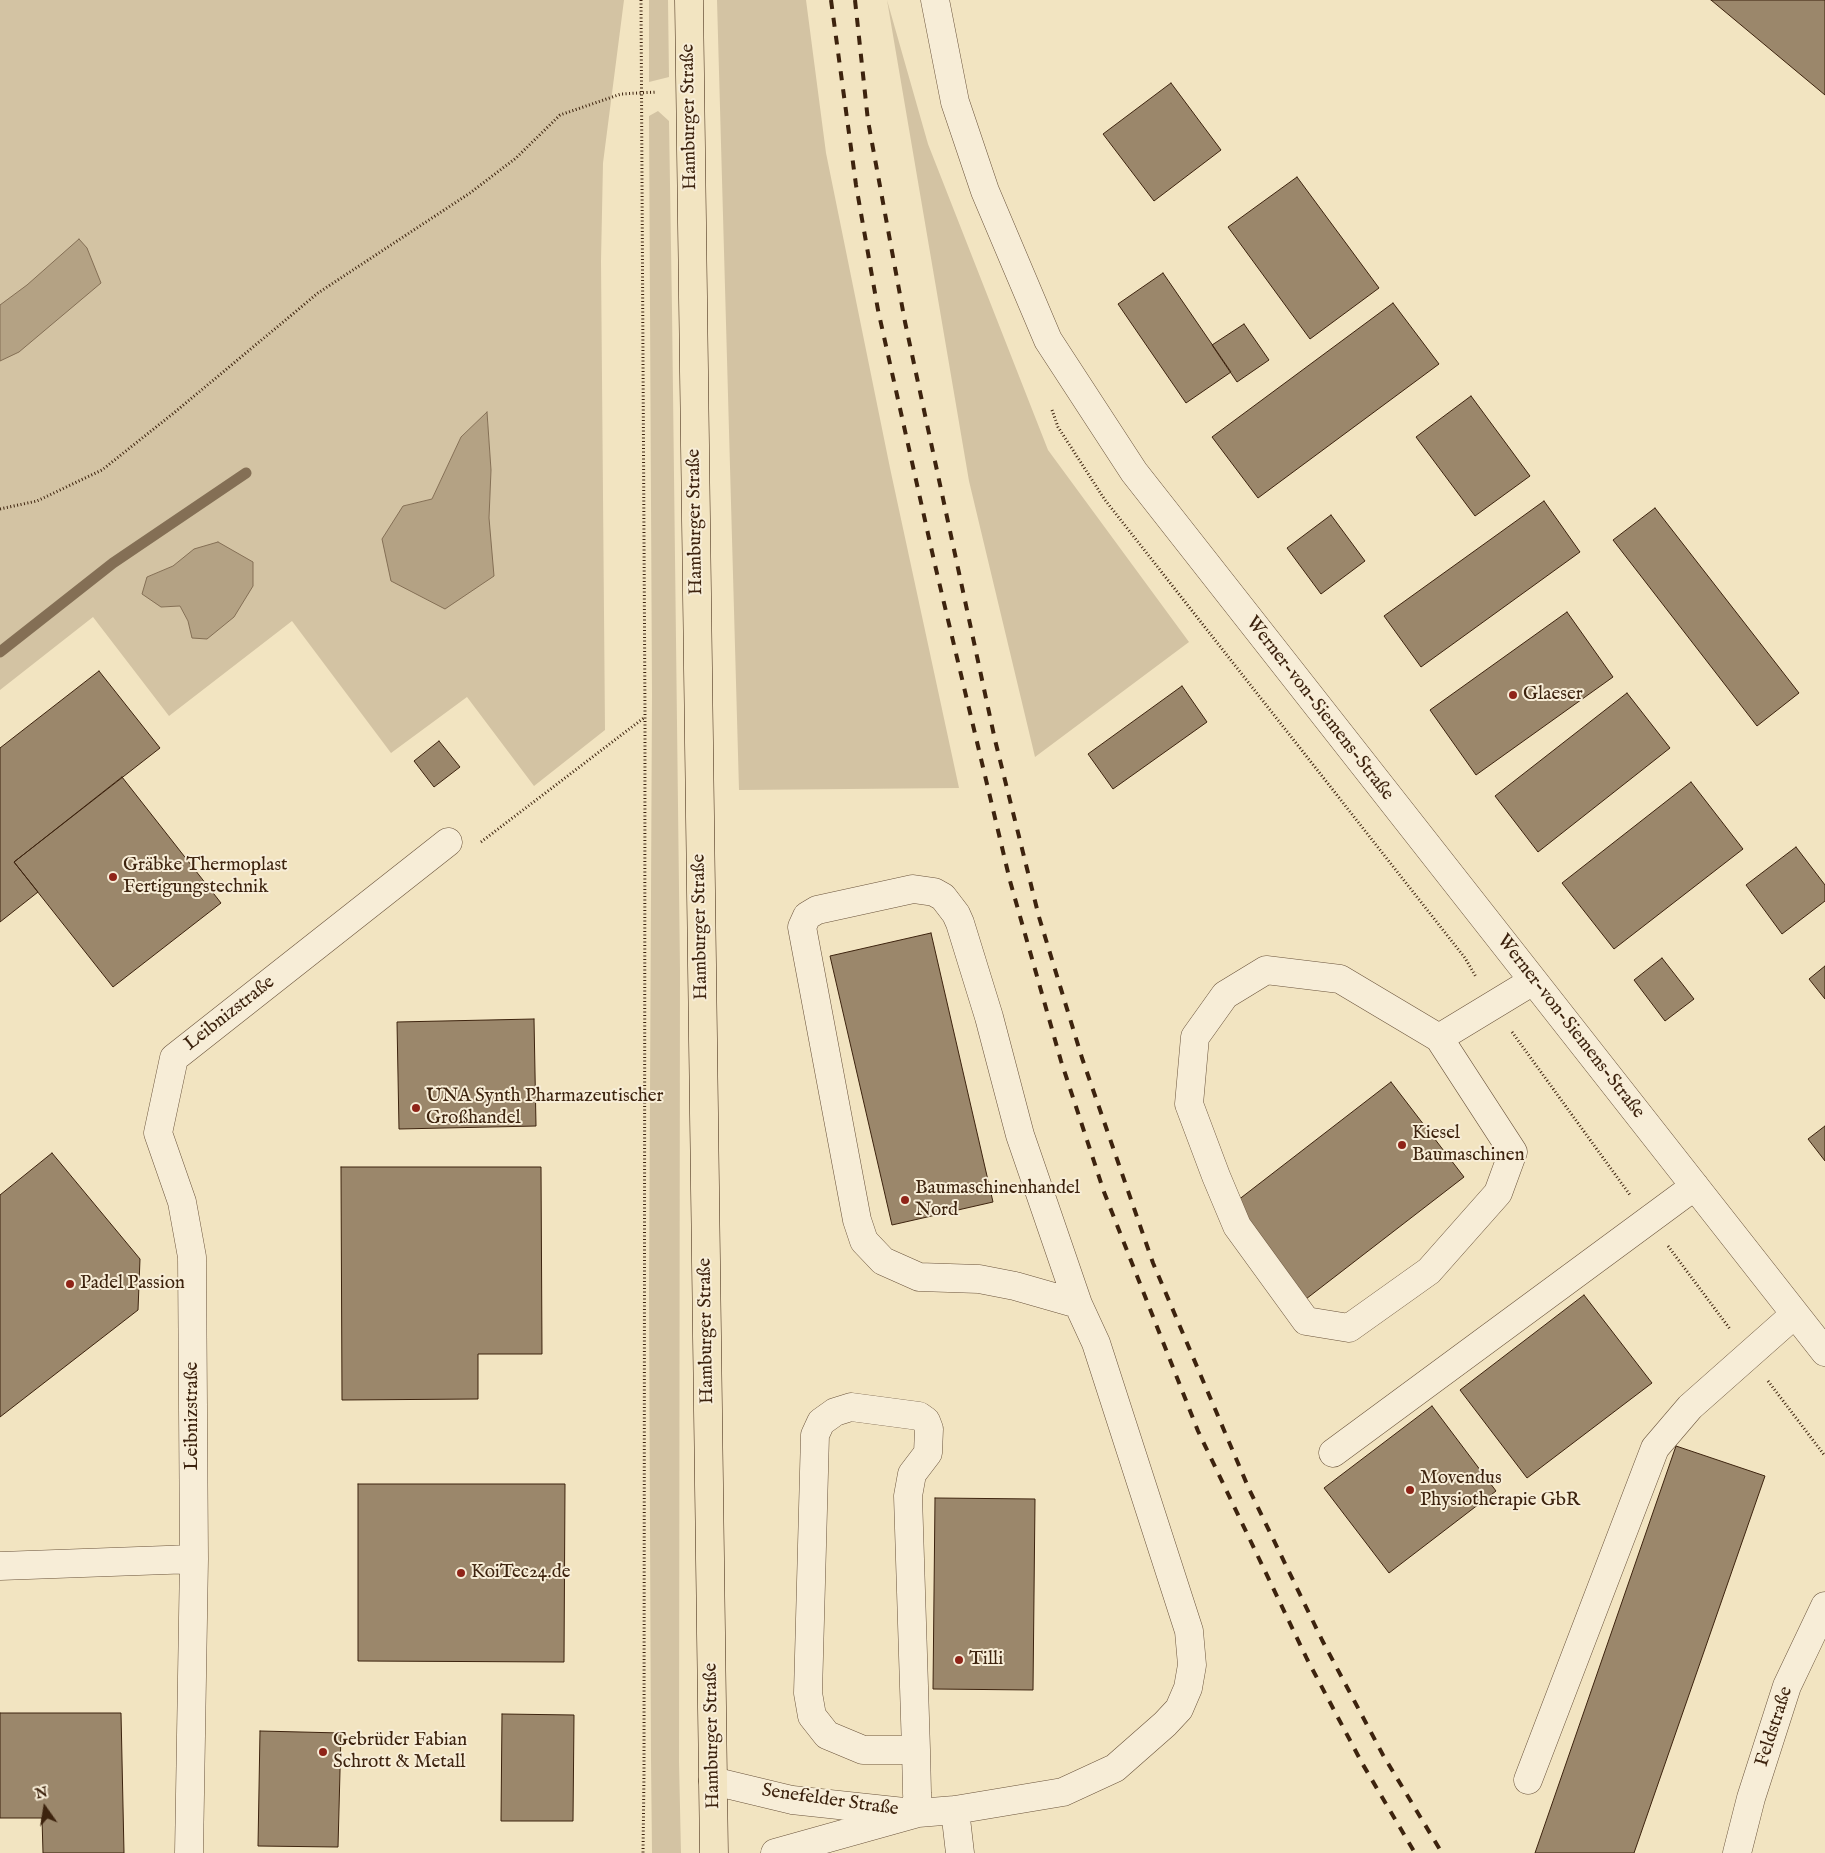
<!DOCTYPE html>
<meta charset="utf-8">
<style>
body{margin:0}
#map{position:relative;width:1825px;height:1853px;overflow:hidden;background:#f2e4c1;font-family:"IM FELL English",serif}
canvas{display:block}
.north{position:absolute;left:20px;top:1783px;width:50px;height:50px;-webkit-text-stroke:4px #f7edd7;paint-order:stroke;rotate:347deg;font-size:14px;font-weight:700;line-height:20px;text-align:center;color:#3d230e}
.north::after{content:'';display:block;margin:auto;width:18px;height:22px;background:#3d230e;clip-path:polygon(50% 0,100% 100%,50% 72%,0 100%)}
</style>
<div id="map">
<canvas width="1825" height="1853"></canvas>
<div class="north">N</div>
</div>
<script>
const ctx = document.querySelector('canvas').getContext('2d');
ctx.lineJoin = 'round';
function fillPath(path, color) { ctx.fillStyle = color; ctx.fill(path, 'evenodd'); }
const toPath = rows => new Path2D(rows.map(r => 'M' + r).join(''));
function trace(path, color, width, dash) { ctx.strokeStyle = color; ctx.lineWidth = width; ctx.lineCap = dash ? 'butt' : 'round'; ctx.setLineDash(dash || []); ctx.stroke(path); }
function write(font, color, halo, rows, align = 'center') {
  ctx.font = font + ' "IM FELL English",serif'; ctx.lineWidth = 4; ctx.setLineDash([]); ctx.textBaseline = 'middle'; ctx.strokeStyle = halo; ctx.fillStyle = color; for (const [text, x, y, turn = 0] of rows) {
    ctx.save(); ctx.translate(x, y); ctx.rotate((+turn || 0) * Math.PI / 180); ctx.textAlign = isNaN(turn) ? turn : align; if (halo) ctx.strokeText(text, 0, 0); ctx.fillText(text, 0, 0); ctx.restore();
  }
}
const green = toPath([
 [0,0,624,0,603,163,601,261,605,730,534,786,467,697,391,753,292,621,169,716,93,617,0,690],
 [487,413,491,470,489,518,402,506,432,499,461,437],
 [173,566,207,639,188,621,180,606,161,607,147,577],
 [649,0,668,0,669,77,649,82],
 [717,0,806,0,826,153,890,468,959,788,739,790],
 [887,0,928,144,1048,450,1189,642,1035,757,969,481],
 [658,111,669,121,672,310,680,971,679,1762,681,1853,652,1853,651,1759,649,1294,652,695,649,116]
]);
const water = toPath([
 [79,239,87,248,101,283,19,352,0,361,0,305,27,285,79,239],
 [487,412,491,470,489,518,494,576,445,609,391,581,382,539,403,506,432,499,461,437,487,412],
 [218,542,253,562,253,586,234,617,207,639,192,638,188,621,180,606,161,607,142,594,147,577,173,566,194,549,218,542]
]);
const stream = toPath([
 [0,652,113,563,246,473]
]);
const building = toPath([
 [1711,0,1825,0,1825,95,1711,0],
 [1171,83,1221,150,1154,201,1103,134,1171,83],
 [1297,177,1379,288,1310,339,1228,227,1297,177],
 [1163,273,1231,372,1186,403,1118,304,1163,273],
 [1393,303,1439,364,1258,498,1212,437,1393,303],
 [1244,324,1269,360,1237,382,1212,345,1244,324],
 [1471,396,1530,476,1475,516,1416,437,1471,396],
 [1544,501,1580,552,1421,667,1384,616,1544,501],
 [1655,508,1799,693,1757,726,1613,540,1655,508],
 [1331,515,1365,561,1321,594,1287,548,1331,515],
 [1567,612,1613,677,1476,775,1430,710,1567,612],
 [99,671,160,748,14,862,38,892,0,922,0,748,99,671],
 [1182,686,1207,722,1113,789,1088,754,1182,686],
 [1627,693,1670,748,1538,852,1495,796,1627,693],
 [439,741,460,767,434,787,414,761,439,741],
 [122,777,221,903,113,987,14,862,122,777],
 [1691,782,1743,849,1614,949,1562,883,1691,782],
 [1796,847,1825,885,1825,901,1782,934,1746,885,1796,847],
 [931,933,993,1202,892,1225,830,956,931,933],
 [1662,958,1694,999,1665,1021,1634,980,1662,958],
 [1825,966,1825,999,1809,979,1825,966],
 [534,1019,536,1126,399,1129,397,1022,534,1019],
 [1391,1082,1464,1177,1306,1299,1233,1204,1391,1082],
 [1825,1126,1825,1161,1808,1139,1825,1126],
 [52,1153,140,1259,138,1310,0,1417,0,1195,52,1153],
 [341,1167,541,1167,542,1354,478,1354,478,1399,342,1400,341,1167],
 [1584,1295,1652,1383,1527,1478,1460,1390,1584,1295],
 [1432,1406,1496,1491,1389,1573,1324,1488,1432,1406],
 [1676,1446,1765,1476,1634,1853,1535,1853,1676,1446],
 [358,1484,565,1484,564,1662,358,1661,358,1484],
 [935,1498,1035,1499,1033,1690,933,1689,935,1498],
 [0,1713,121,1713,124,1853,43,1853,42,1818,0,1818,0,1713],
 [502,1714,574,1715,573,1821,501,1821,502,1714],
 [260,1731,341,1733,338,1847,258,1846,260,1731]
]);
const path = toPath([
 [641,0,645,717,644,1774,643,1853],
 [1052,410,1058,427,1105,500,1465,958,1476,977],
 [0,509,37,501,102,470,175,412,318,293,470,193,516,158,560,115,621,94,657,92],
 [481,842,645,717],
 [1512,1032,1630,1195],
 [1668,1246,1730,1329],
 [1768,1381,1825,1456]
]);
const minor = toPath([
 [935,0,955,102,985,191,1048,340,1134,472,1825,1352],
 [1439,1038,1513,1152,1498,1193,1429,1271,1349,1328,1306,1321,1237,1226,1216,1176,1189,1104,1195,1037,1225,995,1266,970,1340,979,1439,1038,1533,981],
 [1333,1453,1695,1186],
 [0,1566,194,1559],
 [916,1750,863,1750,827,1735,812,1716,808,1693,815,1435,821,1422,835,1412,851,1407,919,1416,926,1421,929,1429,928,1453,912,1474,908,1496,916,1750,917,1793,918,1813],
 [1528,1780,1655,1448,1690,1407,1795,1314],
 [713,1781,792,1800,904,1812],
 [955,1810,960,1853],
 [189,1853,194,1559,192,1257,182,1202,158,1133,174,1058,448,842],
 [775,1853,918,1813,955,1810,1063,1792,1115,1768,1165,1724,1179,1709,1188,1688,1192,1665,1189,1631,1096,1343,1078,1304,1020,1135,989,1017,960,923,956,914,943,897,934,892,913,889,817,910,807,916,802,927,857,1220,864,1241,883,1261,919,1277,979,1279,1015,1286,1078,1304],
 [1737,1853,1751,1798,1787,1686,1825,1606]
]);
const major = toPath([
 [689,0,714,1853]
]);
const rail = toPath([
 [831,0,856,185,878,310,935,565,1010,881,1061,1061,1104,1192,1198,1431,1307,1659,1362,1763,1415,1853],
 [855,0,868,121,905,322,995,740,1039,917,1082,1058,1153,1263,1249,1489,1322,1640,1383,1755,1442,1853]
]);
const markers = [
 [1513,695,5,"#8f2418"],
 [113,877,5,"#8f2418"],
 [416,1108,5,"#8f2418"],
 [1402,1145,5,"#8f2418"],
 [905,1200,5,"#8f2418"],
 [70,1284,5,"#8f2418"],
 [1410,1490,5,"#8f2418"],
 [461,1573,5,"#8f2418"],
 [959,1660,5,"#8f2418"],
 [323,1752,5,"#8f2418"]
];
const streetNames = [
 ["Hamburger Straße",690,117,-91],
 ["Hamburger Straße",696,522,-91],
 ["Werner-von-Siemens-Straße",1319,709,52],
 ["Hamburger Straße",701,927,-91],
 ["Leibnizstraße",230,1014,-38],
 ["Werner-von-Siemens-Straße",1570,1027,52],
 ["Hamburger Straße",707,1331,-91],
 ["Leibnizstraße",193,1416,-90],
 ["Feldstraße",1775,1727,-72],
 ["Hamburger Straße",713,1736,-91],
 ["Senefelder Straße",830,1801,8]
];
const poiNames = [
 ["Glaeser",1523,695],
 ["Gräbke Thermoplast",123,866],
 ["Fertigungstechnik",123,888],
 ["UNA Synth Pharmazeutischer",426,1097],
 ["Großhandel",426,1119],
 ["Kiesel",1412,1134],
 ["Baumaschinen",1412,1156],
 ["Baumaschinenhandel",915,1189],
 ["Nord",915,1211],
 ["Padel Passion",80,1284],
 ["Movendus",1420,1479],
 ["Physiotherapie GbR",1420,1501],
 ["KoiTec24.de",471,1573],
 ["Tilli",969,1660],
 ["Gebrüder Fabian",333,1741],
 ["Schrott & Metall",333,1763]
];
fillPath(green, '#d3c3a3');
fillPath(water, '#b4a284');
trace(water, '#846f55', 1);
trace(stream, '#846f55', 11);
fillPath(building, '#9b876b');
trace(building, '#3d230e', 1);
trace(minor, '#6a533b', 29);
trace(major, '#3d230e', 29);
trace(path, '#3d230e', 3, [1, 2.5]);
trace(minor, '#f7edd7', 28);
trace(major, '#f2e4c1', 28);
trace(rail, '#3d230e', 4, [9, 9]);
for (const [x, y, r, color] of markers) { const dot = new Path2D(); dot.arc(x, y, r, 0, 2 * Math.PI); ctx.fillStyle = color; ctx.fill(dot); trace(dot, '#f7edd7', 2); }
write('19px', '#3d230e', '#f7edd7', streetNames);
write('19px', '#3d230e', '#f7edd7', poiNames, 'left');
</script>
